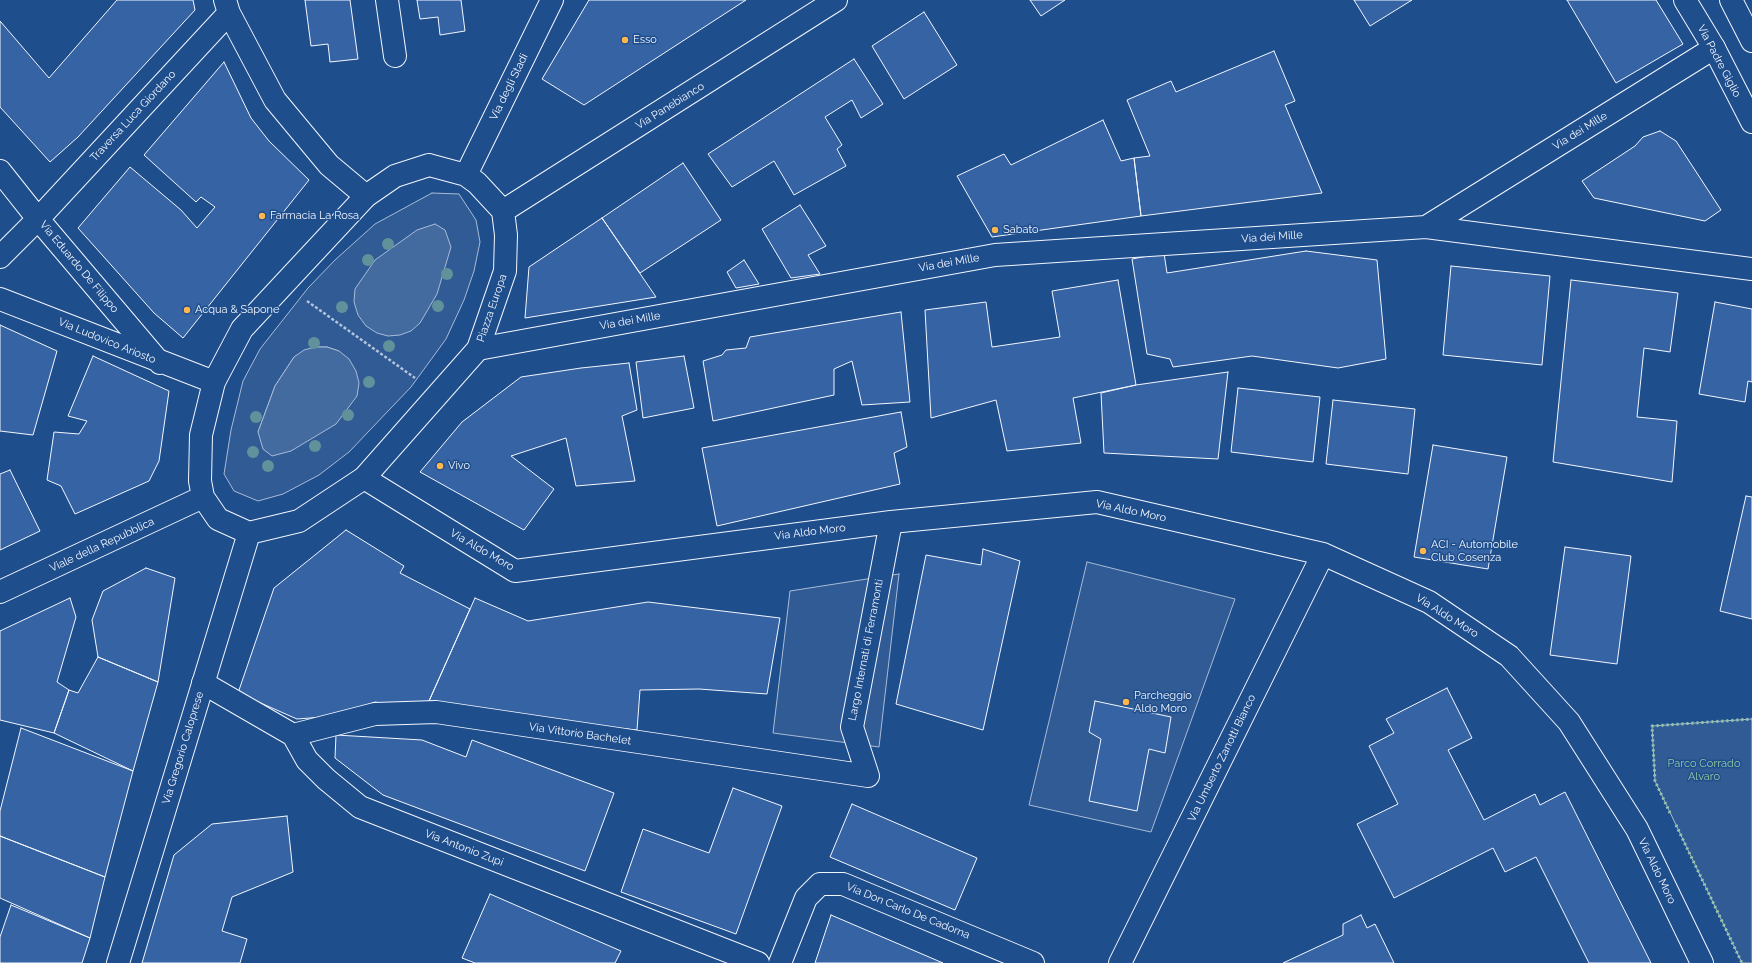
<!DOCTYPE html>
<style>
body{margin:0}
canvas{display:block;background:#1f4e8c}
</style>
<canvas width="1752" height="963"></canvas>
<script>
const ctx = document.querySelector('canvas').getContext('2d');
ctx.lineJoin = 'round';
function fillPath(path, color) { ctx.fillStyle = color; ctx.fill(path, 'evenodd'); }
const toPath = rows => new Path2D(rows.map(r => 'M' + r).join(''));
function trace(path, color, width, dash) { ctx.strokeStyle = color; ctx.lineWidth = width; ctx.lineCap = dash ? 'butt' : 'round'; ctx.setLineDash(dash || []); ctx.stroke(path); }
function write(font, color, halo, rows, align = 'center') {
  ctx.font = font + ' Raleway,sans-serif'; ctx.lineWidth = 3; ctx.setLineDash([]); ctx.textBaseline = 'middle'; ctx.strokeStyle = halo; ctx.fillStyle = color; for (const [text, x, y, turn = 0] of rows) {
    ctx.save(); ctx.translate(x, y); ctx.rotate((+turn || 0) * Math.PI / 180); ctx.textAlign = isNaN(turn) ? turn : align; if (halo) ctx.strokeText(text, 0, 0); ctx.fillText(text, 0, 0); ctx.restore();
  }
}
const built = toPath([
 [432,193,459,194,476,220,480,242,474,271,464,300,446,339,411,387,349,452,319,475,283,494,258,501,234,491,224,474,231,430,243,381,260,349,308,288,335,260,375,224,432,193],
 [315,347,327,347,339,351,258,432,275,386,294,357,315,347],
 [1087,562,1235,599,1151,832,1029,805,1087,562],
 [899,574,879,747,773,733,790,591,899,574],
 [1752,719,1752,963,1742,963,1655,781,1652,726,1752,719]
]);
const water = toPath([
 [435,224,445,230,451,247,437,294,420,323,411,331,400,335,388,336,377,333,366,326,358,315,354,302,355,289,375,260,417,230,435,224],
 [315,347,327,347,339,351,349,359,356,371,359,383,357,396,336,424,291,451,272,456,263,449,258,432,275,386,294,357,304,350,315,347]
]);
const building = toPath([
 [117,0,193,0,195,10,78,137,50,162,0,107,0,21,49,78,117,0],
 [305,0,350,0,358,59,330,62,328,44,311,46,305,0],
 [417,0,461,0,465,31,440,35,438,17,420,19,417,0],
 [589,0,746,0,584,105,542,79,589,0],
 [1030,0,1065,0,1041,16,1030,0],
 [1354,0,1412,0,1370,26,1354,0],
 [1567,0,1656,0,1683,44,1616,83,1567,0],
 [924,12,957,65,904,99,872,46,924,12],
 [1274,51,1295,101,1285,105,1322,193,1141,216,1134,158,1150,156,1127,100,1171,81,1176,92,1274,51],
 [854,59,883,104,861,118,852,100,825,117,842,145,837,149,846,166,794,195,774,161,732,187,708,154,854,59],
 [224,62,251,118,269,141,309,180,183,338,154,313,78,228,130,167,181,210,197,228,215,207,201,197,196,202,144,155,224,62],
 [1103,120,1121,161,1134,158,1141,216,992,237,957,176,1004,154,1011,165,1103,120],
 [1660,131,1676,141,1721,210,1705,221,1594,198,1582,181,1635,146,1643,137,1660,131],
 [683,163,721,220,640,273,602,218,683,163],
 [800,205,826,246,808,255,820,274,791,278,762,229,800,205],
 [602,218,656,297,525,318,529,267,602,218],
 [1306,251,1377,260,1386,359,1338,368,1252,356,1173,367,1170,359,1147,354,1132,259,1164,253,1167,273,1306,251],
 [744,260,759,284,736,288,727,272,744,260],
 [1451,266,1550,276,1542,365,1443,355,1451,266],
 [1118,280,1136,385,1073,398,1081,443,1007,451,996,400,931,418,925,310,986,302,992,347,1060,337,1052,291,1118,280],
 [1571,280,1678,293,1670,352,1644,348,1637,417,1677,421,1672,482,1553,462,1571,280],
 [1715,302,1752,309,1752,382,1748,381,1745,402,1699,394,1715,302],
 [901,312,910,402,862,405,852,361,834,369,834,395,713,421,703,361,722,355,726,350,746,348,750,337,901,312],
 [0,325,57,351,33,435,0,431,0,325],
 [93,356,169,391,159,461,149,481,75,514,61,486,47,480,54,432,79,434,87,421,68,416,93,356],
 [684,356,694,408,643,418,636,362,684,356],
 [629,363,637,410,622,416,635,481,576,486,566,438,511,456,554,489,524,530,420,472,462,422,521,377,581,368,629,363],
 [1228,372,1218,459,1104,453,1101,393,1136,385,1228,372],
 [1238,388,1320,397,1313,462,1231,452,1238,388],
 [1333,400,1415,409,1408,474,1326,464,1333,400],
 [901,412,907,447,894,453,900,484,717,526,702,448,901,412],
 [1433,445,1507,457,1488,569,1414,557,1433,445],
 [10,470,40,531,0,550,0,474,10,470],
 [1746,496,1752,497,1752,619,1720,611,1746,496],
 [346,530,404,566,400,573,470,609,425,710,375,702,336,716,297,719,238,693,274,588,346,530],
 [1565,547,1631,556,1617,664,1550,655,1565,547],
 [983,549,1020,561,983,730,896,704,926,555,981,565,983,549],
 [146,568,175,578,158,682,98,657,92,620,103,591,146,568],
 [70,598,76,617,57,682,69,690,54,733,0,720,0,631,70,598],
 [475,598,528,621,648,602,780,618,767,694,699,689,640,690,637,730,425,710,475,598],
 [98,657,158,682,133,771,54,733,69,690,78,693,98,657],
 [1447,688,1472,738,1448,750,1484,820,1535,794,1540,805,1565,792,1651,963,1589,963,1536,857,1505,872,1493,848,1394,898,1357,824,1398,804,1369,746,1394,733,1386,719,1447,688],
 [1095,701,1171,717,1165,753,1149,749,1137,811,1089,801,1101,739,1089,732,1095,701],
 [21,728,133,771,105,877,0,836,0,811,21,728],
 [336,735,422,740,466,757,472,740,614,793,585,871,383,795,335,758,336,735],
 [733,788,782,806,736,934,621,892,643,829,709,853,733,788],
 [852,804,977,858,955,910,830,857,852,804],
 [287,816,293,872,232,897,222,931,247,939,240,963,142,963,174,855,212,824,287,816],
 [0,836,105,877,90,938,0,898,0,836],
 [490,894,621,951,615,963,475,963,462,958,490,894],
 [11,905,90,938,82,963,0,963,0,937,11,905],
 [831,915,943,963,815,963,831,915],
 [1361,915,1367,928,1375,924,1394,963,1283,963,1343,935,1343,924,1361,915]
]);
const path = toPath([
 [307,301,415,378]
]);
const minor = toPath([
 [225,0,229,13,275,100,329,165,366,196],
 [387,0,395,56],
 [0,171,38,219,160,363],
 [1426,227,1714,48],
 [0,257,38,219,229,13],
 [0,299,214,382],
 [478,349,995,255,1426,227,1752,269],
 [364,478,515,571,891,522,1097,502,1323,554,1429,602,1509,656,1569,722,1637,829,1702,963],
 [203,683,293,735,307,760,326,779,360,807,758,963],
 [293,735,375,714,436,712,868,776,852,727,891,522],
 [780,963,806,898,820,884,843,884,1033,963],
 [1120,963,1323,554]
]);
const tertiary = toPath([
 [1685,0,1714,48,1752,122],
 [429,165,466,175,477,183,503,211,506,235,505,271,478,349,364,478,299,521,249,533,218,519,203,497,200,481,201,435,214,382,242,329,366,196,395,176,429,165],
 [466,175,552,0],
 [503,211,836,0],
 [0,592,203,497],
 [118,963,249,533]
]);
const secondary = toPath([
 [1731,0,1752,41]
]);
const hedge = toPath([
 [1670,813,1655,781,1652,726,1752,719],
 [1676,825,1742,963]
]);
const trees = [
 [388,244],
 [368,260],
 [447,274],
 [438,306],
 [342,307],
 [314,343],
 [389,346],
 [369,382],
 [348,415],
 [256,417],
 [315,446],
 [253,452],
 [268,466]
];
const markers = [
 [625,40,4,"#ffb74d"],
 [262,216,4,"#ffb74d"],
 [995,230,4,"#ffb74d"],
 [187,310,4,"#ffb74d"],
 [440,466,4,"#ffb74d"],
 [1423,551,4,"#ffb74d"],
 [1126,702,4,"#ffb74d"]
];
const poiNames = [
 ["Esso",633,40],
 ["Farmacia La Rosa",270,216],
 ["Sabato",1003,230],
 ["Acqua & Sapone",195,310],
 ["Vivo",448,466],
 ["ACI - Automobile",1431,545],
 ["Club Cosenza",1431,558],
 ["Parcheggio",1134,696],
 ["Aldo Moro",1134,709]
];
const streetNames = [
 ["Via Padre Giglio",1719,61,62],
 ["Via degli Stadi",509,87,-64],
 ["Via Panebianco",670,106,-32],
 ["Traversa Luca Giordano",133,116,-47],
 ["Via dei Mille",1580,131,-32],
 ["Via dei Mille",1272,237,-4],
 ["Via dei Mille",949,263,-10],
 ["Via Eduardo De Filippo",79,267,50],
 ["Piazza Europa",492,308,-71],
 ["Via dei Mille",630,321,-10],
 ["Via Ludovico Ariosto",107,341,22],
 ["Via Aldo Moro",1131,511,12],
 ["Via Aldo Moro",810,532,-7],
 ["Viale della Repubblica",102,545,-25],
 ["Via Aldo Moro",482,550,30],
 ["Via Aldo Moro",1447,616,32],
 ["Largo Internati di Ferramonti",866,650,-79],
 ["Via Vittorio Bachelet",580,734,8],
 ["Via Gregorio Caloprese",183,748,-73],
 ["Via Umberto Zanotti Bianco",1222,758,-64],
 ["Via Antonio Zupi",464,848,21],
 ["Via Aldo Moro",1657,871,64],
 ["Via Don Carlo De Cadorna",908,911,22]
];
const parkNames = [
 ["Parco Corrado",1704,764],
 ["Alvaro",1704,777]
];
fillPath(built, '#305b95');
trace(built, '#a8bbd7', 1);
fillPath(water, '#446ba0');
trace(water, '#a8bbd7', 1);
fillPath(building, '#3563a3');
trace(building, '#f2f6ff', 1);
trace(minor, '#f2f6ff', 24);
trace(tertiary, '#f2f6ff', 24);
trace(secondary, '#f2f6ff', 24);
trace(path, '#b3c4dc', 2.5, [3, 2]);
trace(minor, '#1f4e8c', 22);
trace(tertiary, '#1f4e8c', 22);
trace(secondary, '#1f4e8c', 22);
trace(hedge, '#97c8a6', 3, [2, 3]);
ctx.fillStyle = '#61919a';
for (const [x, y] of trees) { ctx.beginPath(); ctx.arc(x, y, 6, 0, 2 * Math.PI); ctx.fill(); }
for (const [x, y, r, color] of markers) { const dot = new Path2D(); dot.arc(x, y, r, 0, 2 * Math.PI); ctx.fillStyle = color; ctx.fill(dot); trace(dot, '#1f4e8c', 1.5); }
write('11px', '#f2f6ff', '#1f4e8c', poiNames, 'left');
write('11px', '#f2f6ff', '#1f4e8c', streetNames);
write('11px', '#97c8a6', '#1f4e8c', parkNames);
</script>
